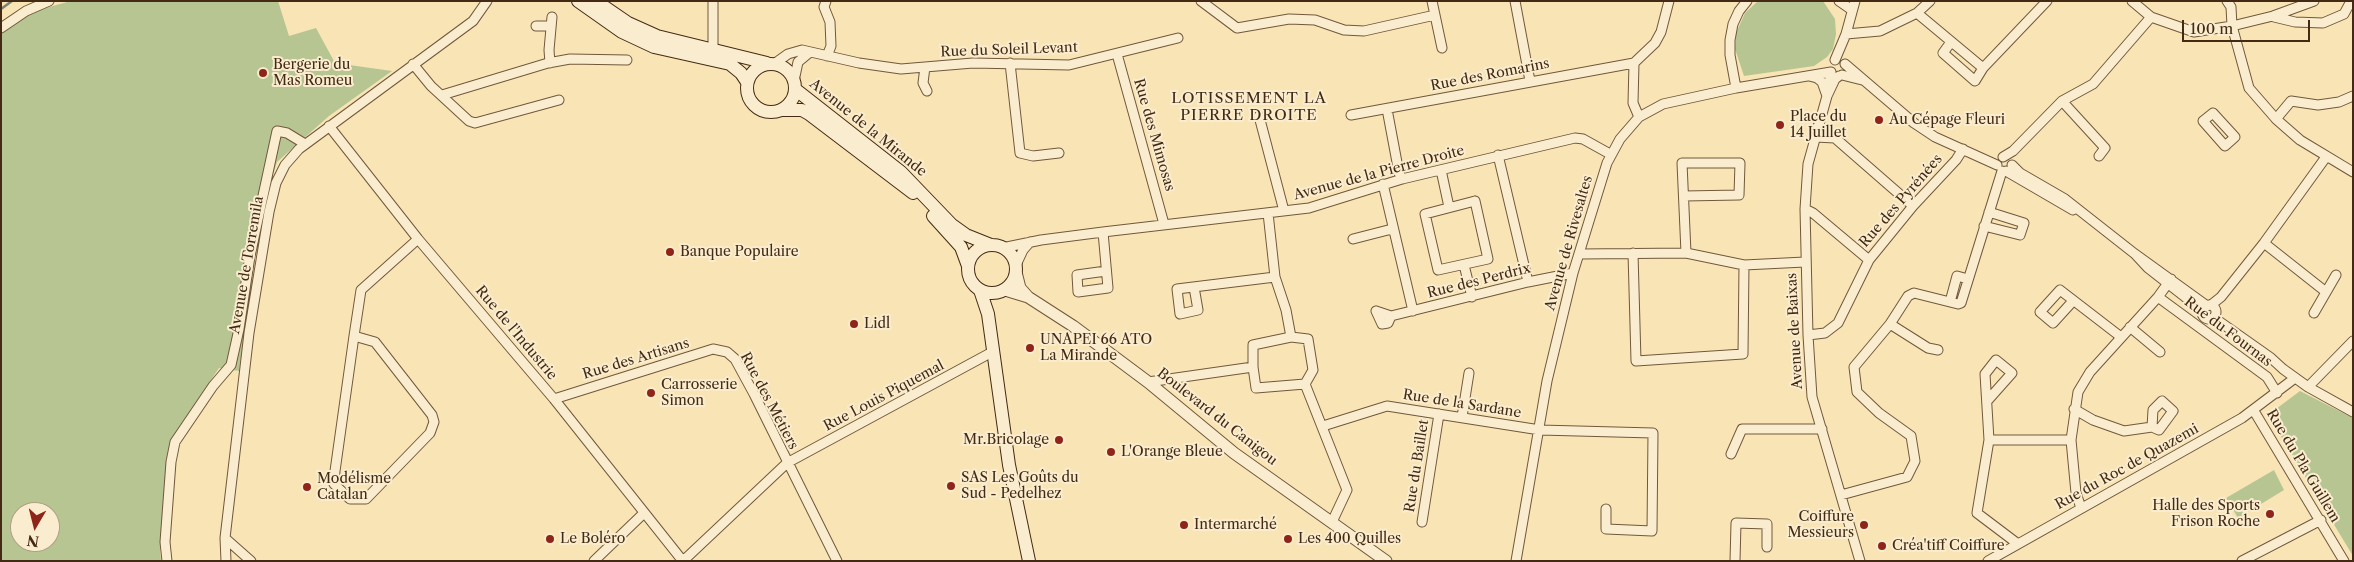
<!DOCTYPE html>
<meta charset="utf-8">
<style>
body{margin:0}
#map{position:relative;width:2354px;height:562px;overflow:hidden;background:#f8e4b5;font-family:"Libre Caslon Text",serif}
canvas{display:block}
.frame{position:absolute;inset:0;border:2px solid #442a14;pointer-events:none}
.north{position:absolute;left:10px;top:502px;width:50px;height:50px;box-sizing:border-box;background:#faedcf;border:1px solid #b19f84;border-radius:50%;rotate:188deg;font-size:14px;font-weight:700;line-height:20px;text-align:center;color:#442a14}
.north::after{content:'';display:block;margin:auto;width:18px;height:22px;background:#8f2418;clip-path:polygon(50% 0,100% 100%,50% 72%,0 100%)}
.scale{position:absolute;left:2182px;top:20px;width:128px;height:22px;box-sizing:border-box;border:2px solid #442a14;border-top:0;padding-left:6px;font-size:15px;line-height:18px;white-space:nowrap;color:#442a14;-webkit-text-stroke:4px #faedcf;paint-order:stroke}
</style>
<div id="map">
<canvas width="2354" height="562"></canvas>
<div class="frame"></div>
<div class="north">N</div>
<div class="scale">100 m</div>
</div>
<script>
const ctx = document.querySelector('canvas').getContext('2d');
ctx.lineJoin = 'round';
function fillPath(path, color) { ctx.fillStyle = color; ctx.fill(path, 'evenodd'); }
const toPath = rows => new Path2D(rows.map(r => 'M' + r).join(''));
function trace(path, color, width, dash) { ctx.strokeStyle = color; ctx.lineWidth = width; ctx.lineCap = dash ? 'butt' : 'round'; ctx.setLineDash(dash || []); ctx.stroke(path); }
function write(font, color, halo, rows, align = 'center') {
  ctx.font = font + ' "Libre Caslon Text",serif'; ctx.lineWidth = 4; ctx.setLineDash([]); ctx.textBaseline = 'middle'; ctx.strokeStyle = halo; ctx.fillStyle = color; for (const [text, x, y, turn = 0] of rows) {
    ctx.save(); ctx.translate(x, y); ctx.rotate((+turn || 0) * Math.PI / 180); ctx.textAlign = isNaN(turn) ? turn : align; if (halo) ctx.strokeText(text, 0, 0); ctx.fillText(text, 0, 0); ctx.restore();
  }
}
const green = toPath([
 [71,1,278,1,289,36,316,28,335,63,392,71,329,116,277,162,262,209,239,371,219,368,175,434,167,462,160,550,161,561,1,561,1,34,28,15,49,7],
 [20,512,50,512,50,542,20,542],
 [1758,1,1823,1,1835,19,1836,34,1833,49,1827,57,1814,66,1744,76,1735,49,1736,33,1745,13],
 [2300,391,2353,418,2353,556,2268,415],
 [2274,470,2284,490,2238,518,2226,498]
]);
const stream = toPath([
 [1,9,12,1]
]);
const minor = toPath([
 [826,1,824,7,830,22,831,46,827,56],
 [1201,1,1237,28,1289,19,1315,20,1344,30,1364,31,1435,15],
 [1432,1,1442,48],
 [1515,1,1530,81],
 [1839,1,1852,10],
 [2132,1,2151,17,2194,32,2232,26,2273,16,2314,1],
 [2227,1,2231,7,2232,26,2249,88,2276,119,2300,140,2353,172],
 [1917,13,1983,68],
 [2274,17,2295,22,2323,23,2344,14,2351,1],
 [536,26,550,26],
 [1,28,26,11,49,1],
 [1846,34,1880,31,1917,13,1930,1],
 [1951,42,1943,53,1975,81,1983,68,2047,1],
 [713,50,713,1],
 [1117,54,1164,224],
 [1835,60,1846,34,1855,1],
 [550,63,549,50,552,17],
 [1010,63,1020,153,1033,156,1059,153],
 [413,64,431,86,469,121,475,123,559,100],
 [774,64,788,54,802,50,859,63,901,69,973,63,1069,65,1178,38],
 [1845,64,1914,123,1935,137,1997,165],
 [925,67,923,83,927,91],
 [1842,75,1862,80],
 [1809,76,1817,78,1822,82,1827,96,1808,164,1805,209,1808,335,1812,397,1860,561],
 [794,81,798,62,810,52],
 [1736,88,1730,55,1730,40,1733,24,1739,11,1747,1],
 [442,95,548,63,570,59,627,60],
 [2062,101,2105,148,2099,156],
 [1387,109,1399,173,1402,179],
 [2213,113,2235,137,2225,146,2203,121,2213,113],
 [1351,115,1634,63],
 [1259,116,1284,211],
 [1639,117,1633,103,1634,63,1655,43,1661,32,1669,1],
 [2276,119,2291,101,2318,105,2339,102,2353,96],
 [329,126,418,239,554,399,682,560],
 [1815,137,1835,138,1818,126],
 [1835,138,1913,206],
 [1498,155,1528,282],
 [2003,157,2013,151,2062,101,2093,84,2151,17],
 [2012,165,2020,173,2065,199,2135,254],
 [1441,170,1449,207],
 [2006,171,2073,210],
 [1383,184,1413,311],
 [1684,196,1739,195,1740,163,1682,163,1686,253],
 [1475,201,1488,259,1438,270,1425,214,1475,201],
 [1805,209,1813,213,1869,260],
 [1268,213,1275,277,1286,310,1291,337],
 [1984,226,2020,235,2024,223,1989,212],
 [1103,232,1108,288,1078,292,1077,275,1106,271],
 [1353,239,1392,229],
 [2264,243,2326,292],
 [1002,248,1041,240,1103,232,1309,208,1402,179,1575,138,1583,139,1610,154],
 [1633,253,1636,361,1743,354,1744,265],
 [1580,254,1686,253,1744,265,1805,262],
 [1016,265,1023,250,1030,242],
 [1464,265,1472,297],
 [1194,287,1198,310,1180,314,1177,289,1275,277],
 [2158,297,2267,377,2277,393],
 [2073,301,2053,323,2040,312,2060,290,2121,337],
 [1950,302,1957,276,1968,279],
 [2211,305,2221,297,2264,243,2326,157],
 '2202 312a7 7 0 1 1 14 0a7 7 0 1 1-14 0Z',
 [1376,311,1391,316,1388,323,1382,324,1376,311],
 [2203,311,2148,268,2135,254,2207,306],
 [2314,313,2336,275],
 [1391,316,1528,282,1573,273],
 [2220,322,2271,358,2283,369,2308,387,2353,412],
 [1890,324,1928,348,1938,350],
 [2130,327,2160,352],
 [1808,335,1825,333,1838,323,1869,260,1913,206,1956,160,1963,149],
 [354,336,375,342,432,415,434,422,430,433,366,499,350,499,334,484,335,471,354,336,361,290,418,239],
 [1291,337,1308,339,1313,370,1305,384,1256,388,1253,367,1253,345,1291,337],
 [1148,382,1253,367],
 [1305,384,1347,490,1332,522],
 [2308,387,2353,341],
 [554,399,713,349,727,352,735,359,754,394,837,561],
 [1988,400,2012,373,1996,360,1985,374,1989,440,1977,513,2018,544],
 [2074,409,2093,420,2124,431,2152,427,2159,430,2173,411,2162,401,2153,410,2152,427],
 [2254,411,2344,561],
 [1462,417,1469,373],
 [1323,426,1387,406,1540,430,1653,433,1652,531,1606,529,1606,509],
 [1989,440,2071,440],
 [1731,454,1742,429,1822,429],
 [1841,495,1907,477,1915,461,1911,436,1879,413,1857,392,1854,367,1890,324,1908,296,1914,293,1958,304,1961,303,2002,171],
 [2081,508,2076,493,2071,440,2078,392,2090,372,2158,297,2171,279],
 [1422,522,1439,414],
 [225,538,251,561],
 [167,561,165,542,171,462,175,442,213,386,231,365,239,329,250,256,277,131,287,133,305,144],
 [226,561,225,538,249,333,269,212,276,183,285,165,299,149,473,21,487,1],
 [594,561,644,513],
 [683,561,787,463,994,351],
 [1516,561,1547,381,1573,273,1607,163,1620,139,1639,117,1663,104,1736,88,1831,72,1827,96,1835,79,1839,76],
 [1735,561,1736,523,1767,524,1767,547],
 [1988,561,2242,418,2295,378],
 [2242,561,2321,520]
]);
const tertiary = toPath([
 [1016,272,1020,288,1028,297],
 [1005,290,1028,297,1073,326,1148,382,1234,453,1386,561]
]);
const secondary = toPath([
 [578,1,622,32,654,47,730,64,741,73,747,82],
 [596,1,628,23,657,36,767,63],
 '747 88a24 24 0 1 1 48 0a24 24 0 1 1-48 0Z',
 [795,89,901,172,952,225,966,235,991,245],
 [783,110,802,110,809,114,913,193],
 [933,216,961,247,968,266],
 '968 269a24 24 0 1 1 48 0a24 24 0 1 1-48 0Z',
 [980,290,988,314,1009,465,1029,561]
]);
const markers = [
 [263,73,5,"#8f2418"],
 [1879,120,5,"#8f2418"],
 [1780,125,5,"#8f2418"],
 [670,252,5,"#8f2418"],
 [854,324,5,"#8f2418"],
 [1030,348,5,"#8f2418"],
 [651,393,5,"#8f2418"],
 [1059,440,5,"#8f2418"],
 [1111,452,5,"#8f2418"],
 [951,486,5,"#8f2418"],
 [307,487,5,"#8f2418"],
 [2270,514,5,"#8f2418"],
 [1184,525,5,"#8f2418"],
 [1864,525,5,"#8f2418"],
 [550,539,5,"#8f2418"],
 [1288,539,5,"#8f2418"],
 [1882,546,5,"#8f2418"]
];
const streetNames = [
 ["Rue du Soleil Levant",1009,50,-2],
 ["Rue des Romarins",1490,75,-11],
 ["Avenue de la Mirande",868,128,39],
 ["Rue des Mimosas",1154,135,74],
 ["Avenue de la Pierre Droite",1379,173,-15],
 ["Rue des Pyrénées",1901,201,-49],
 ["Avenue de Rivesaltes",1569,243,-74],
 ["Avenue de Torremila",247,265,-80],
 ["Rue des Perdrix",1479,281,-14],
 ["Avenue de Baixas",1795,331,-93],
 ["Rue du Fournas",2228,332,37],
 ["Rue de l'Industrie",516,333,50],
 ["Rue des Artisans",636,359,-17],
 ["Rue Louis Piquemal",884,396,-28],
 ["Rue des Métiers",769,401,62],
 ["Rue de la Sardane",1462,404,9],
 ["Boulevard du Canigou",1217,417,38],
 ["Rue du Baillet",1417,466,-81],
 ["Rue du Pla Guillem",2303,466,59],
 ["Rue du Roc de Quazemi",2127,467,-29]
];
const poiNames = [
 ["Bergerie du",273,65],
 ["Mas Romeu",273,81],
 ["Place du",1790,117],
 ["14 Juillet",1790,133],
 ["Au Cépage Fleuri",1889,120],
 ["Banque Populaire",680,252],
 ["Lidl",864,324],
 ["UNAPEI 66 ATO",1040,340],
 ["La Mirande",1040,356],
 ["Carrosserie",661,385],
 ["Simon",661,401],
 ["Mr.Bricolage",1049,440,"right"],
 ["L'Orange Bleue",1121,452],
 ["SAS Les Goûts du",961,478],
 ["Sud - Pedelhez",961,494],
 ["Modélisme",317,479],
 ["Catalan",317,495],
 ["Halle des Sports",2260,506,"right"],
 ["Frison Roche",2260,522,"right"],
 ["Coiffure",1854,517,"right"],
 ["Messieurs",1854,533,"right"],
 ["Intermarché",1194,525],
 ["Le Boléro",560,539],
 ["Les 400 Quilles",1298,539],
 ["Créa'tiff Coiffure",1892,546]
];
const neighbourhoodNames = [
 ["LOTISSEMENT LA",1249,99],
 ["PIERRE DROITE",1249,116]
];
fillPath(green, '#b7c592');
trace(stream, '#7a8373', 2.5);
trace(minor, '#71583c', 11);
trace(tertiary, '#71583c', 13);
trace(secondary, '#442a14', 14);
trace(minor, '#faedcf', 9);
trace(tertiary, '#faedcf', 11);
trace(secondary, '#faedcf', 12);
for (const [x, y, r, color] of markers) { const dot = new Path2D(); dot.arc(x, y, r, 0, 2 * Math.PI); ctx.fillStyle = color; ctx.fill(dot); trace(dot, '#faedcf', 2); }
write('14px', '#442a14', '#faedcf', streetNames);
write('14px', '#442a14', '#faedcf', poiNames, 'left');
ctx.letterSpacing = '1px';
write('15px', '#442a14', '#faedcf', neighbourhoodNames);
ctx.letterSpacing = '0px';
</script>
